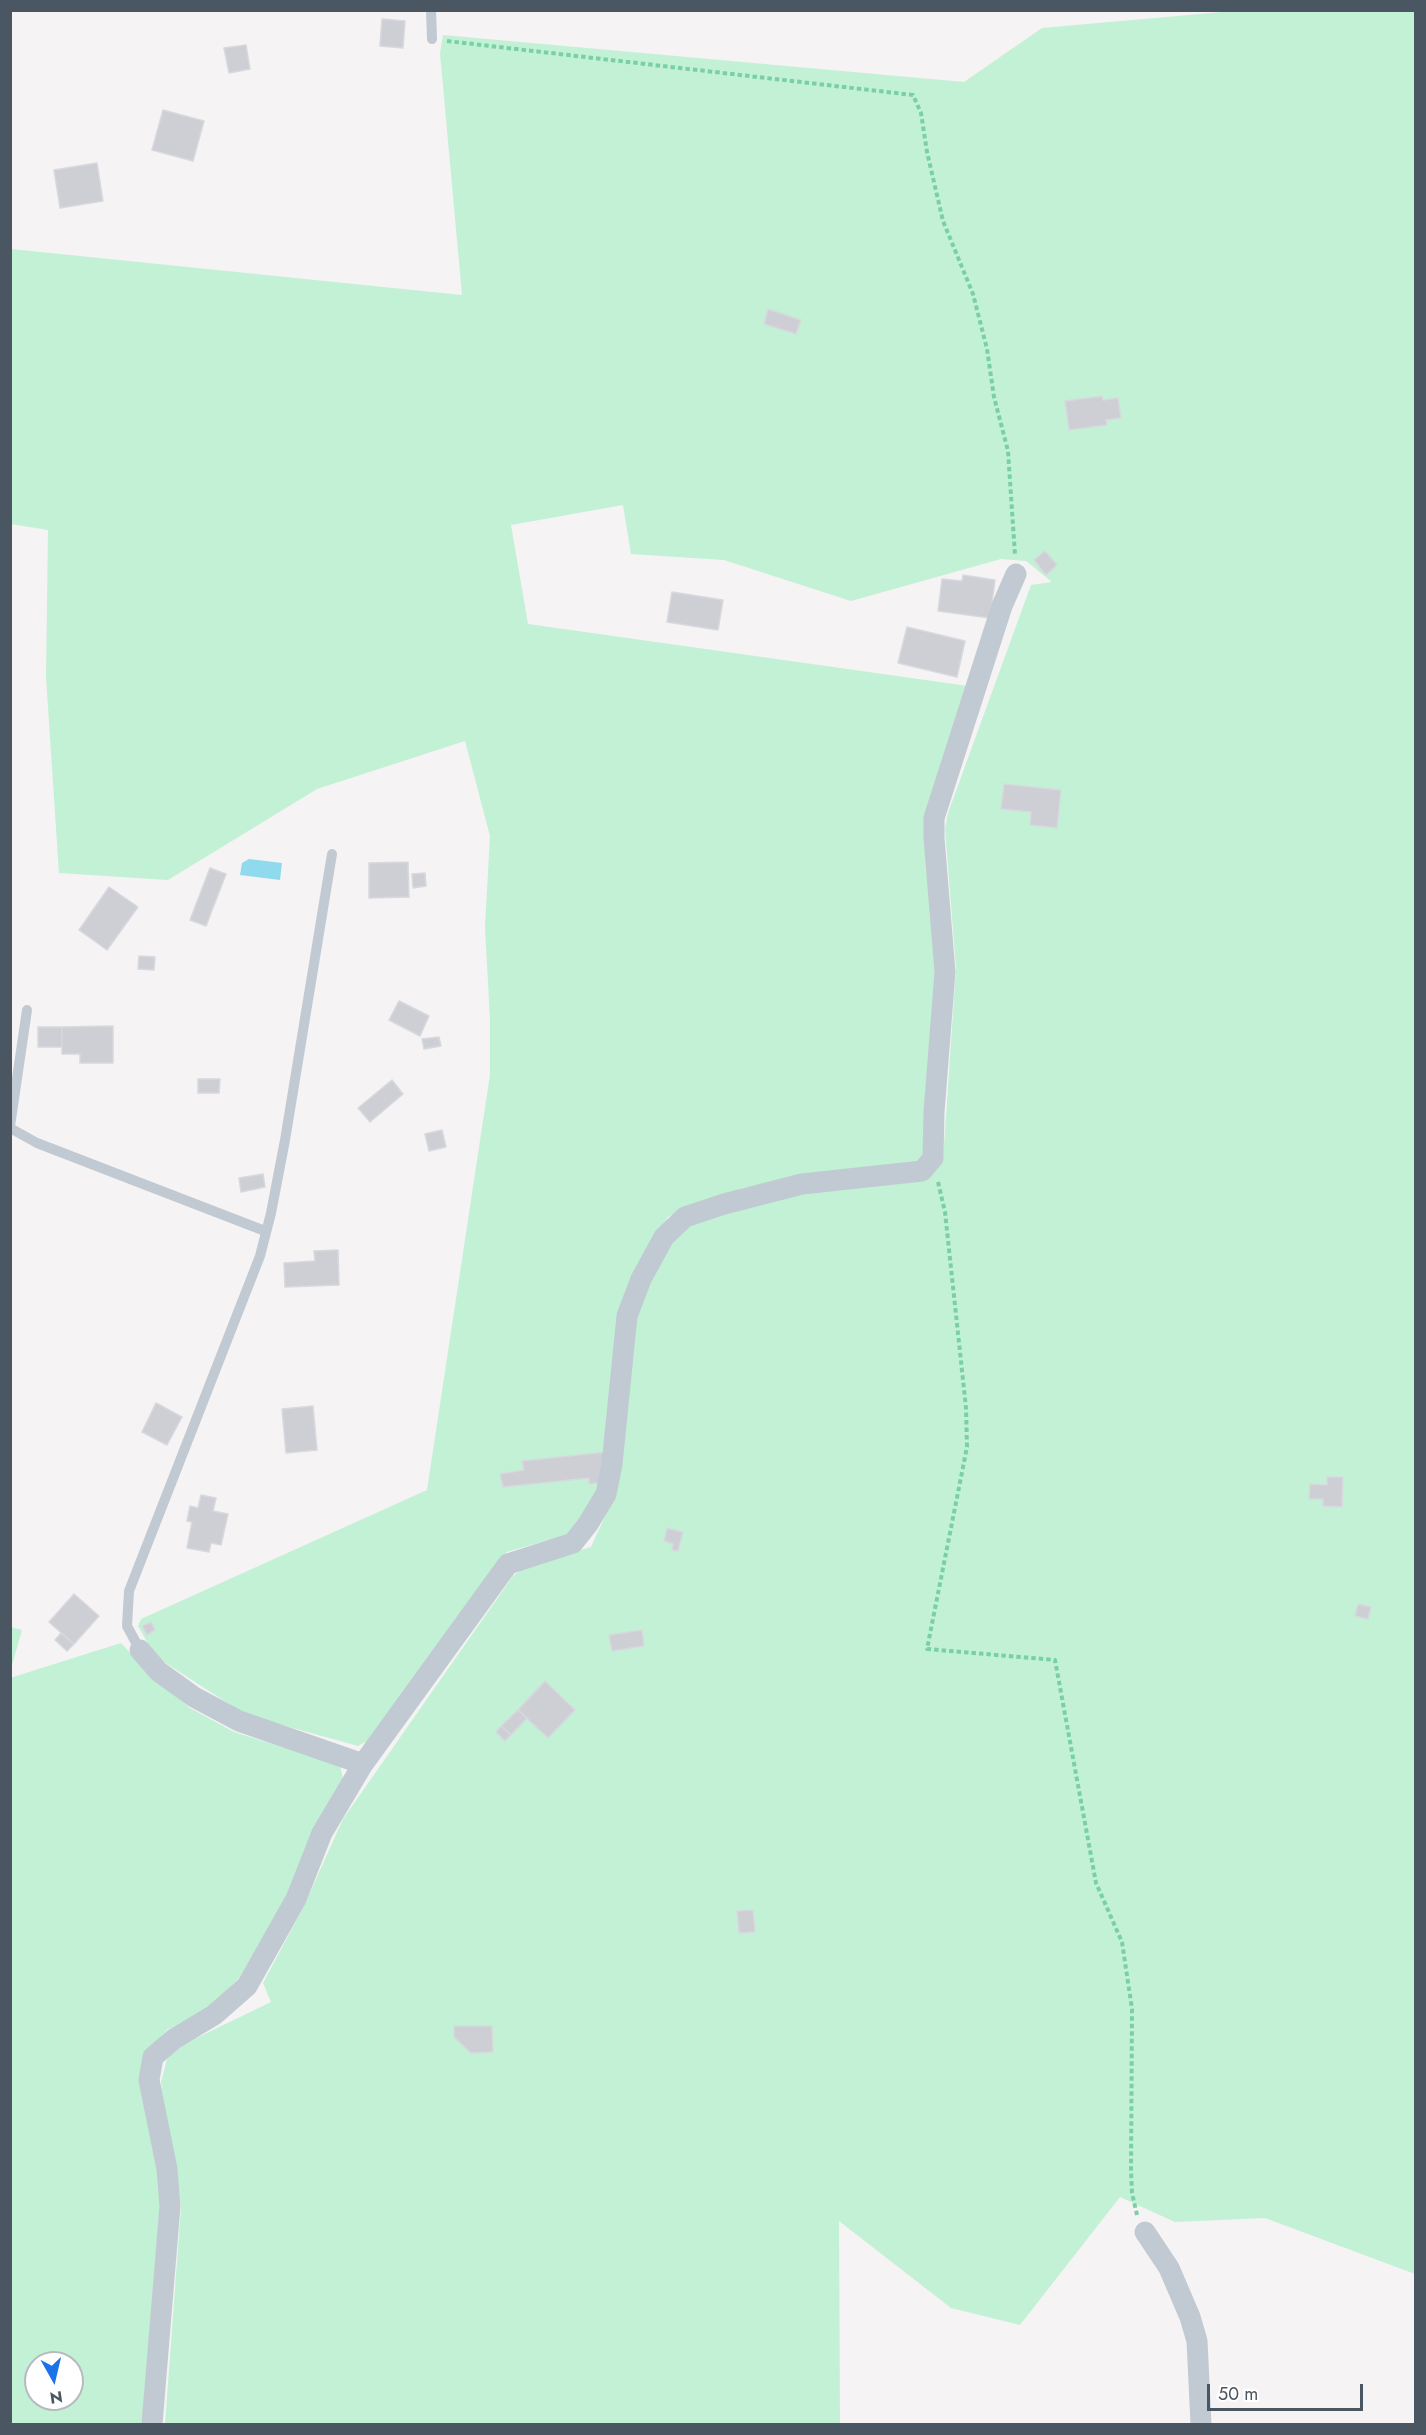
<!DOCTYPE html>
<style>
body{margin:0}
#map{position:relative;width:1426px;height:2435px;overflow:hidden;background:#f5f3f3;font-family:Jost,sans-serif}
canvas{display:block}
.frame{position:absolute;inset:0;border:12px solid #4a5661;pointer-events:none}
.north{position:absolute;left:24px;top:2351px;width:60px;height:60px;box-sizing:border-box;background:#fff;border:2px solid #b7bbc0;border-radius:50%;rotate:172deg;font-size:16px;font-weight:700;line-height:24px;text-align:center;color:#4a5661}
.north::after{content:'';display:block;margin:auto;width:21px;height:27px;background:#1a73e8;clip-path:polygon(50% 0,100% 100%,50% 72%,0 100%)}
.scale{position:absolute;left:1207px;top:2384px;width:156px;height:27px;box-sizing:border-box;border:3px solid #4a5661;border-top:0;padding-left:8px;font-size:18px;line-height:21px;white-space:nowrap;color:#4a5661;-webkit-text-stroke:4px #fff;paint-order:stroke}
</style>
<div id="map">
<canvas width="1426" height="2435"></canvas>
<div class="frame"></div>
<div class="north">N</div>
<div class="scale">50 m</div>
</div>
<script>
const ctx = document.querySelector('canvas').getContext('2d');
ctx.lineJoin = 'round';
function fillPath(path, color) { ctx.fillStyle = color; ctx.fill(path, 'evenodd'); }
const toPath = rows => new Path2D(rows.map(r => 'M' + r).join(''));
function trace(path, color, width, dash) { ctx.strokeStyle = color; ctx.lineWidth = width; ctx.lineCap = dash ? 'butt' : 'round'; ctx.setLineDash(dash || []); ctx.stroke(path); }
const green = toPath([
 [1234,11,1415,11,1415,2274,1265,2218,1175,2222,1120,2197,1020,2325,951,2308,839,2221,840,2424,165,2424,181,2207,177,2170,165,2120,161,2082,167,2059,182,2045,271,2002,263,1983,303,1908,343,1819,513,1576,526,1566,591,1547,606,1514,634,1316,647,1281,674,1237,690,1223,806,1190,929,1174,943,1160,956,968,945,829,948,813,1031,585,1052,582,1026,561,1001,559,851,601,724,560,631,554,623,505,511,525,528,624,968,686,927,814,937,972,929,1146,916,1162,743,1188,668,1217,625,1294,597,1493,572,1533,507,1552,369,1740,358,1746,246,1715,155,1656,138,1626,141,1619,427,1490,490,1075,490,1019,485,927,490,836,465,741,317,789,168,880,59,873,46,677,48,530,11,524,11,249,462,295,440,53,443,35,964,82,1042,28],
 [11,1627,22,1630,11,1669,10,1627],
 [121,1643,149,1673,190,1708,234,1732,340,1765,343,1779,286,1898,240,1977,208,2010,167,2030,147,2052,162,2205,143,2424,11,2424,10,1678],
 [36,2363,72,2363,72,2399,36,2399]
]);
const water = toPath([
 [249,859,282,863,280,880,240,875,242,863]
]);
const building = toPath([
 [382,19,405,21,403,48,380,46,382,19],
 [246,45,250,69,229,73,224,48,246,45],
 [163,110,204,121,193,161,152,150,163,110],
 [97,163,103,201,60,208,54,170,97,163],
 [768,309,801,320,796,334,764,324,768,309],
 [1102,396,1103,400,1118,398,1121,418,1106,420,1107,425,1069,430,1065,401,1102,396],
 [1045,551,1057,565,1046,575,1034,560,1045,551],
 [963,575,995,580,990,618,938,611,942,579,962,581,963,575],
 [672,592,723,600,718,630,667,622,672,592],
 [907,627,965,641,957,677,898,663,907,627],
 [1004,784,1061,790,1057,828,1030,825,1031,812,1001,809,1004,784],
 [408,862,409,897,369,898,369,863,408,862],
 [210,868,226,874,206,926,190,920,210,868],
 [425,873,426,886,413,888,412,874,425,873],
 [109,887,138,907,107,950,79,930,109,887],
 [139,956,155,957,154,970,138,969,139,956],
 [399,1001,429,1016,420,1036,389,1020,399,1001],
 [113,1026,113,1063,80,1063,80,1054,62,1054,62,1027,113,1026],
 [38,1027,62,1027,62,1047,38,1047,38,1027],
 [439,1037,441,1046,424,1049,422,1039,439,1037],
 [198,1079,220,1079,219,1093,198,1093,198,1079],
 [392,1080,403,1094,370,1122,358,1108,392,1080],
 [442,1130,446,1147,429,1151,425,1134,442,1130],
 [263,1174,265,1187,241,1192,239,1178,263,1174],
 [338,1250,339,1285,285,1287,284,1263,315,1261,314,1251,338,1250],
 [156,1403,182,1417,167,1445,142,1432,156,1403],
 [313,1406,317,1450,286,1453,282,1409,313,1406],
 [606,1452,604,1482,589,1484,589,1478,503,1487,500,1474,524,1470,522,1461,606,1452],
 [1327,1477,1343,1477,1342,1507,1323,1506,1323,1499,1309,1499,1310,1484,1327,1485,1327,1477],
 [201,1495,216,1498,213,1511,228,1514,221,1545,211,1543,209,1552,187,1548,192,1522,187,1521,190,1506,198,1508,201,1495],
 [667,1528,683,1532,678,1551,672,1550,673,1544,664,1541,667,1528],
 [74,1594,99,1616,74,1644,49,1622,74,1594],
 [1358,1604,1371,1607,1368,1619,1355,1616,1358,1604],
 [151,1622,155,1630,147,1635,142,1626,151,1622],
 [642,1630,644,1646,612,1651,609,1635,642,1630],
 [61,1633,74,1644,67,1651,55,1640,61,1633],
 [545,1681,575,1710,548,1738,518,1710,545,1681],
 [518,1710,527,1718,511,1735,501,1726,518,1710],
 [501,1726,511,1735,505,1741,496,1732,501,1726],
 [753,1910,755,1932,739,1933,737,1911,753,1910],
 [454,2026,492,2026,493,2052,471,2053,454,2037,454,2026]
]);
const path = toPath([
 [447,41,913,95,921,113,927,152,943,221,973,294,987,349,994,397,1008,451,1015,555],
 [938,1182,945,1212,966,1408,967,1447,927,1649,1055,1660,1096,1883,1122,1942,1132,2009,1131,2170,1132,2193,1137,2215]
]);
const lane = toPath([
 [431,10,432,39],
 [10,1126,27,1010],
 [10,1128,37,1143,265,1231],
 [140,1650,127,1626,129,1591,260,1256,271,1213,285,1140,332,854]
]);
const street = toPath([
 [140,1650,158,1671,194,1697,239,1721,363,1764],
 [1145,2232,1169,2268,1190,2317,1197,2341,1201,2424],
 [152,2424,170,2206,167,2169,149,2080,153,2057,174,2039,214,2015,247,1986,296,1899,322,1833,363,1764,508,1564,573,1543,588,1524,606,1494,612,1464,627,1316,641,1279,664,1237,685,1217,724,1204,802,1184,922,1171,933,1158,934,1112,945,972,934,838,934,818,1002,606,1016,574]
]);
fillPath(green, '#c3f1d5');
fillPath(water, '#90daee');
fillPath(building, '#cdcfd5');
trace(building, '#d7d9de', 1.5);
trace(path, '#7ad0a6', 4, [4.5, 3]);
trace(lane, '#c1cad2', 10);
trace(street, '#c1cad2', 21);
</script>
